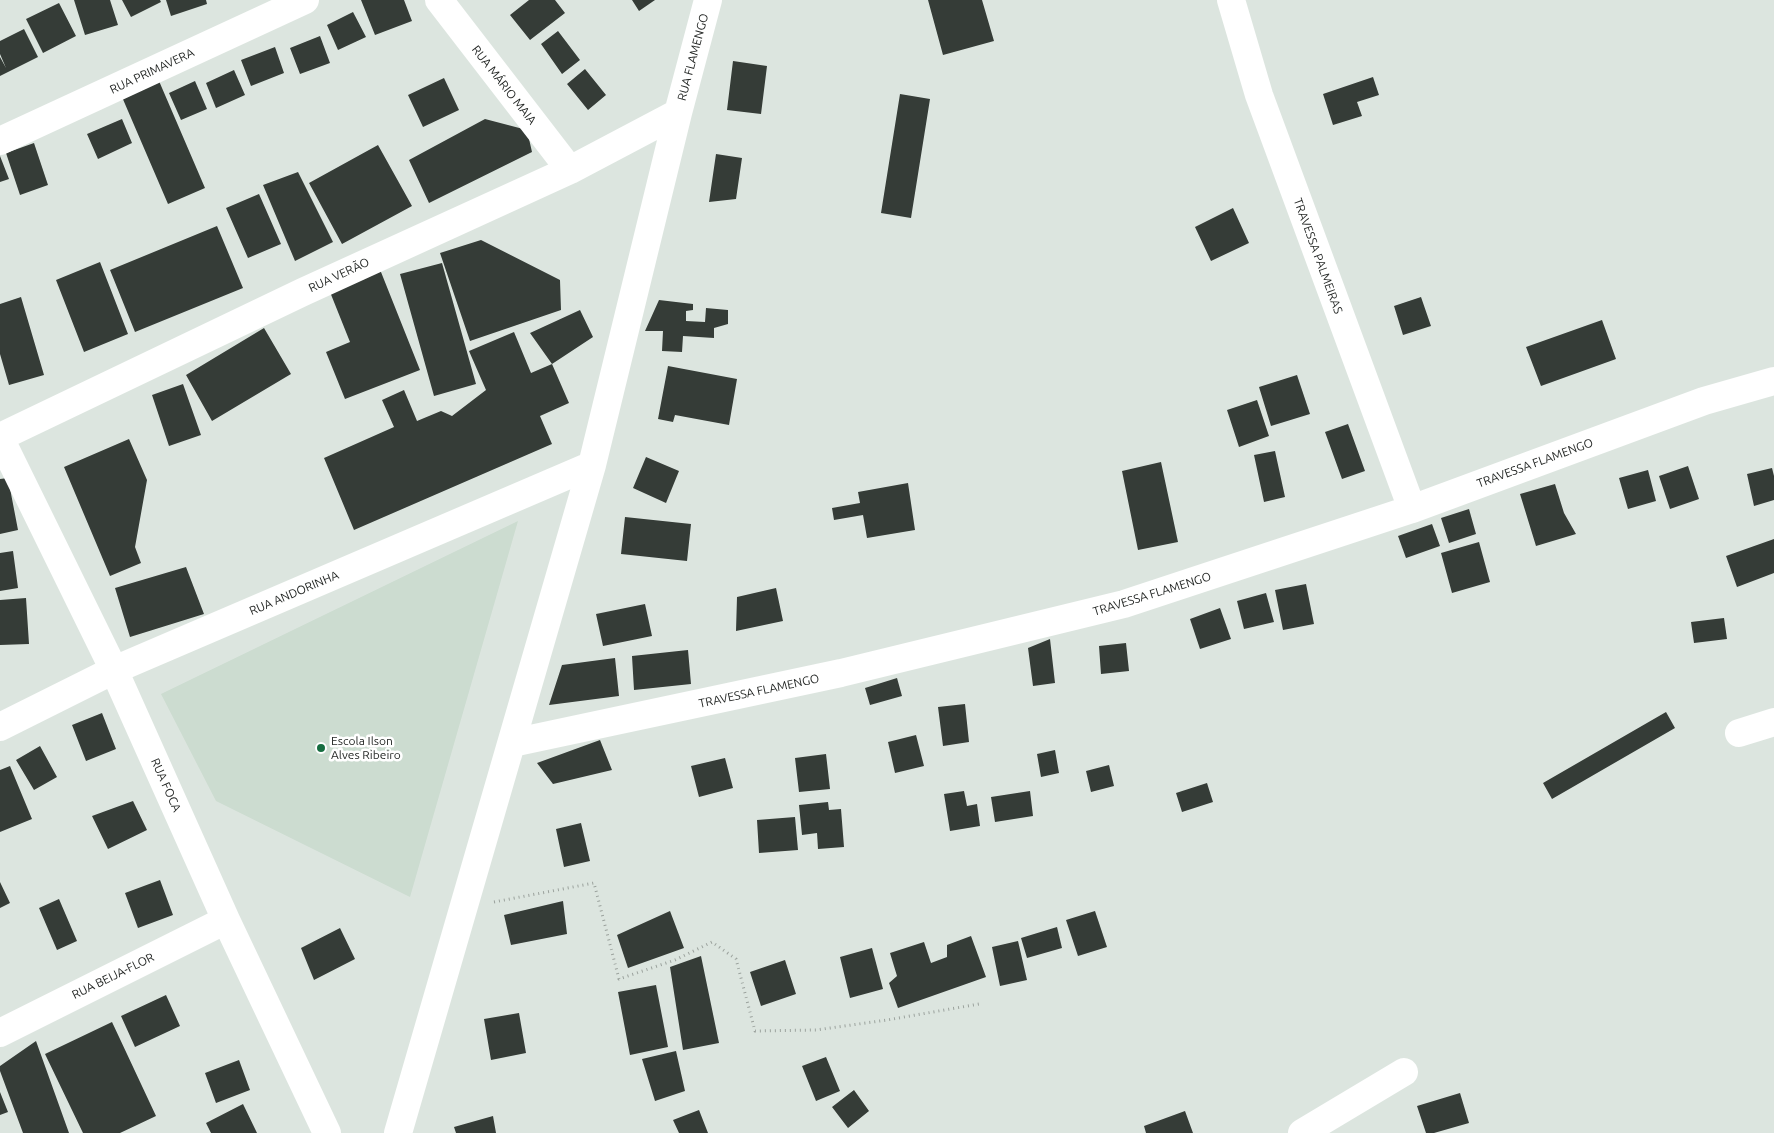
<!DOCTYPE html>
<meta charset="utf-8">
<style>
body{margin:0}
canvas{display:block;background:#dce5df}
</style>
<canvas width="1774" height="1133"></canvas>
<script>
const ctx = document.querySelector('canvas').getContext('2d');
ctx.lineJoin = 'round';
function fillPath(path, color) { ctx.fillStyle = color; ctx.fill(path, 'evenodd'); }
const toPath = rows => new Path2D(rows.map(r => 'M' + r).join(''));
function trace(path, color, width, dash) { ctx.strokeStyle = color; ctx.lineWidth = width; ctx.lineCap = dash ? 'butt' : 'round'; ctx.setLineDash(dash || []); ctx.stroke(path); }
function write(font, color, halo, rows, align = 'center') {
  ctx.font = font + ' Ubuntu,sans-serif'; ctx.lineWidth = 5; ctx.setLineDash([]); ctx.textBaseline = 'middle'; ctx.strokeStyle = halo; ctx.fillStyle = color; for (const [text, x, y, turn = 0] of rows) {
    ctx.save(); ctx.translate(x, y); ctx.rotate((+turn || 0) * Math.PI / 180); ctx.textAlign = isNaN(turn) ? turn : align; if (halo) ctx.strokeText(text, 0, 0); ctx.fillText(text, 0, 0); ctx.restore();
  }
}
const built = toPath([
 [518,521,410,897,216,801,161,694]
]);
const building = toPath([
 [74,0,110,0,118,25,85,35],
 [122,0,160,0,161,2,131,17],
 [166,0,206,0,207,4,171,16],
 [361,0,404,0,412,21,375,35],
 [529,0,555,0,565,13,530,40,510,15],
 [632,0,655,0,639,11],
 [928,0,982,0,994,41,943,55],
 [59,3,76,36,43,53,26,19],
 [353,12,366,37,338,50,327,25],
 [24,29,38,57,0,76,0,57,6,68,0,54,0,41],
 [558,31,580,60,562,74,541,44],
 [320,36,330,63,300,74,290,48],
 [275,47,284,73,251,86,241,60],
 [733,61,767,66,761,114,727,110],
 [585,69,606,95,588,110,567,84],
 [234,70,245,95,216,108,206,83],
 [1373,77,1379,95,1357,102,1362,116,1333,125,1323,94],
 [444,78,459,110,423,127,408,95],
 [159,81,205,188,168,204,122,97],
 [195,81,207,109,181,120,169,93],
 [900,94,930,99,911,218,881,213],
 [122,119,132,143,98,159,87,134],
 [485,119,527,130,532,152,429,203,409,160],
 [34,143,48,185,20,195,6,153],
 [378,145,412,206,342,244,309,183],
 [716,154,742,158,736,199,709,202],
 [0,156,9,179,0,182],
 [298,172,333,242,295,261,263,185],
 [259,194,281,244,248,258,226,208],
 [1233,208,1249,243,1211,261,1195,227],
 [217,226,243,288,135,332,110,270],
 [481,240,560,280,561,310,470,341,440,253],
 [100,262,128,334,84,352,56,280],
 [442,263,476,384,434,396,400,274],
 [379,267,420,370,345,399,326,352,350,342,328,287],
 [21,297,44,375,9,385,0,354,0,304],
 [1421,297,1431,326,1403,335,1394,306],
 [659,300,693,304,693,310,686,311,686,321,705,322,706,308,728,310,728,324,714,328,714,338,683,336,682,352,662,351,663,331,645,331],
 [580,310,593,337,552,364,530,333],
 [1602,320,1616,359,1541,386,1526,347],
 [264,328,291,374,212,421,186,375],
 [514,332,531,373,552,364,569,403,540,416,552,444,354,530,324,458,394,427,382,400,404,390,417,421,441,411,452,416,486,390,469,351],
 [668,366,737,379,729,425,675,415,673,422,658,419],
 [1297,375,1310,414,1271,426,1259,387],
 [183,384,201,435,169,446,152,395],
 [1257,400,1269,436,1239,447,1227,410],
 [1348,424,1365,471,1342,479,1325,432],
 [129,439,147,480,135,547,141,563,110,576,64,467],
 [1275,451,1285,497,1264,502,1254,455],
 [646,457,679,471,666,503,633,488],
 [1161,462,1178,542,1138,550,1122,471],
 [1688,466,1699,499,1670,509,1659,476],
 [1772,468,1774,476,1774,500,1754,506,1747,474],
 [1648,470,1656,501,1628,509,1619,478],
 [8,478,18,530,0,534,0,479],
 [908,483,915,530,867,538,863,515,834,520,832,508,860,503,858,492],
 [1555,484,1564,513,1576,534,1536,546,1520,494],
 [1469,509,1476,534,1449,543,1441,518],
 [625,517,691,524,687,561,621,554],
 [1432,524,1440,546,1406,558,1398,536],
 [1774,539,1774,573,1737,587,1726,556],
 [1479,542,1490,582,1452,593,1441,553],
 [13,551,18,588,0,591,0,553],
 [186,567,204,614,130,637,115,588],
 [1306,584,1314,624,1283,630,1275,590],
 [776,588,783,621,736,631,737,597],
 [1266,593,1274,622,1244,629,1237,601],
 [26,598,29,644,0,645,0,600],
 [645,604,652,636,603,646,596,614],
 [1220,608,1231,639,1200,649,1190,619],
 [1724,618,1727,639,1694,643,1691,622],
 [1050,639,1055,683,1033,686,1028,648],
 [1126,643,1129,671,1101,674,1099,646],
 [688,650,691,684,634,690,632,656],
 [615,658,619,696,549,705,562,665],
 [897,678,902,696,870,705,865,688],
 [965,704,969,742,943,746,938,707],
 [1666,712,1675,728,1552,799,1543,783],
 [102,713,116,749,86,761,72,725],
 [916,735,924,766,895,773,888,742],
 [600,740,612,770,553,784,537,763],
 [40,746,57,777,34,790,16,760],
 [1055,750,1059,773,1041,777,1037,754],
 [826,754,830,789,799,792,795,758],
 [725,758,733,788,699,797,691,766],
 [1109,765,1114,786,1091,792,1086,771],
 [10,766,32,819,0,832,0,770],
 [1207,783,1213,802,1182,812,1176,793],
 [964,791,967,806,977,804,980,826,950,831,944,794],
 [1030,791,1033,816,995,822,991,797],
 [133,801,147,830,108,849,92,816],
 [828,802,829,810,841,809,844,847,818,849,817,833,802,835,799,805],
 [795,817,798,850,759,853,757,820],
 [581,823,590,861,564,867,556,829],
 [160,880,173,915,138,928,125,893],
 [0,882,10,903,0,908],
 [59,899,77,941,57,950,39,908],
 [563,901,567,934,511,945,504,915],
 [670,911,684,948,628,968,617,935],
 [1095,911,1107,947,1078,956,1066,920],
 [1057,927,1062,948,1027,958,1021,938],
 [340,928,355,959,314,980,301,948],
 [971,936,986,977,898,1008,889,983,897,976,890,953,924,942,931,963,947,957,947,945],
 [1018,941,1027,980,1000,986,992,947],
 [872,948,883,989,850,998,840,957],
 [701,956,719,1043,683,1050,670,967],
 [785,960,796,994,761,1006,750,972],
 [656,985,668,1047,630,1055,618,992],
 [166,995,180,1026,135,1047,121,1016],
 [519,1013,526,1053,491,1060,484,1019],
 [112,1022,156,1116,120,1133,83,1133,45,1054],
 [36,1041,69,1133,23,1133,0,1071,0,1066],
 [676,1051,685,1091,655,1101,642,1059],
 [826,1057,840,1091,816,1101,802,1066],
 [239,1060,250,1090,216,1103,205,1073],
 [854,1090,869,1111,848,1128,832,1107],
 [0,1092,8,1112,0,1115],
 [1460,1093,1469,1123,1434,1133,1426,1133,1417,1106],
 [243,1104,257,1133,211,1133,206,1123],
 [699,1110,708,1133,679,1133,673,1120],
 [1185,1111,1193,1133,1146,1133,1144,1126],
 [493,1116,496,1133,456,1133,454,1127]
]);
const path = toPath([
 [494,902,594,883,619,979,675,960,712,942,736,959,755,1031,816,1030,887,1020,979,1004]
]);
const minor = toPath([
 [439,0,570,170],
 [1231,0,1259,95,1412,509],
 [0,141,305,0],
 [0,437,303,292,570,170,678,113],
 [0,438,114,670,226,920,327,1133],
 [0,727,114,670,592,465],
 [1739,733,1774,722],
 [512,743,841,673,1124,604,1412,509,1704,401,1774,381],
 [0,1033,226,920],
 [398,1133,592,465,678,113,708,0],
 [1302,1133,1404,1072]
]);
const markers = [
 [321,748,5,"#166d40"]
];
const streetNames = [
 ["RUA FLAMENGO",693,57,-75],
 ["RUA PRIMAVERA",152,71,-25],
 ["RUA MÁRIO MAIA",504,85,52],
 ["TRAVESSA PALMEIRAS",1318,256,70],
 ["RUA VERÃO",339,275,-25],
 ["TRAVESSA FLAMENGO",1535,463,-20],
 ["RUA ANDORINHA",294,593,-23],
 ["TRAVESSA FLAMENGO",1152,594,-17],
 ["TRAVESSA FLAMENGO",759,691,-12],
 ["RUA FOCA",166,785,66],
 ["RUA BEIJA-FLOR",113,976,-26]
];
const poiNames = [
 ["Escola Ilson",331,741],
 ["Alves Ribeiro",331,755]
];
fillPath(built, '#ccdcd0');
fillPath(building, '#353c37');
trace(path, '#9ba29d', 3, [1, 4]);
trace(minor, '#fff', 28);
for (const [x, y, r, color] of markers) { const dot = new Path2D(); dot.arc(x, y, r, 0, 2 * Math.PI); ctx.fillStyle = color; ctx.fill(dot); trace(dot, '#fff', 2); }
write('12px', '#1f2220', '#fff', streetNames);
write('12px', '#1f2220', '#fff', poiNames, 'left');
</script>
